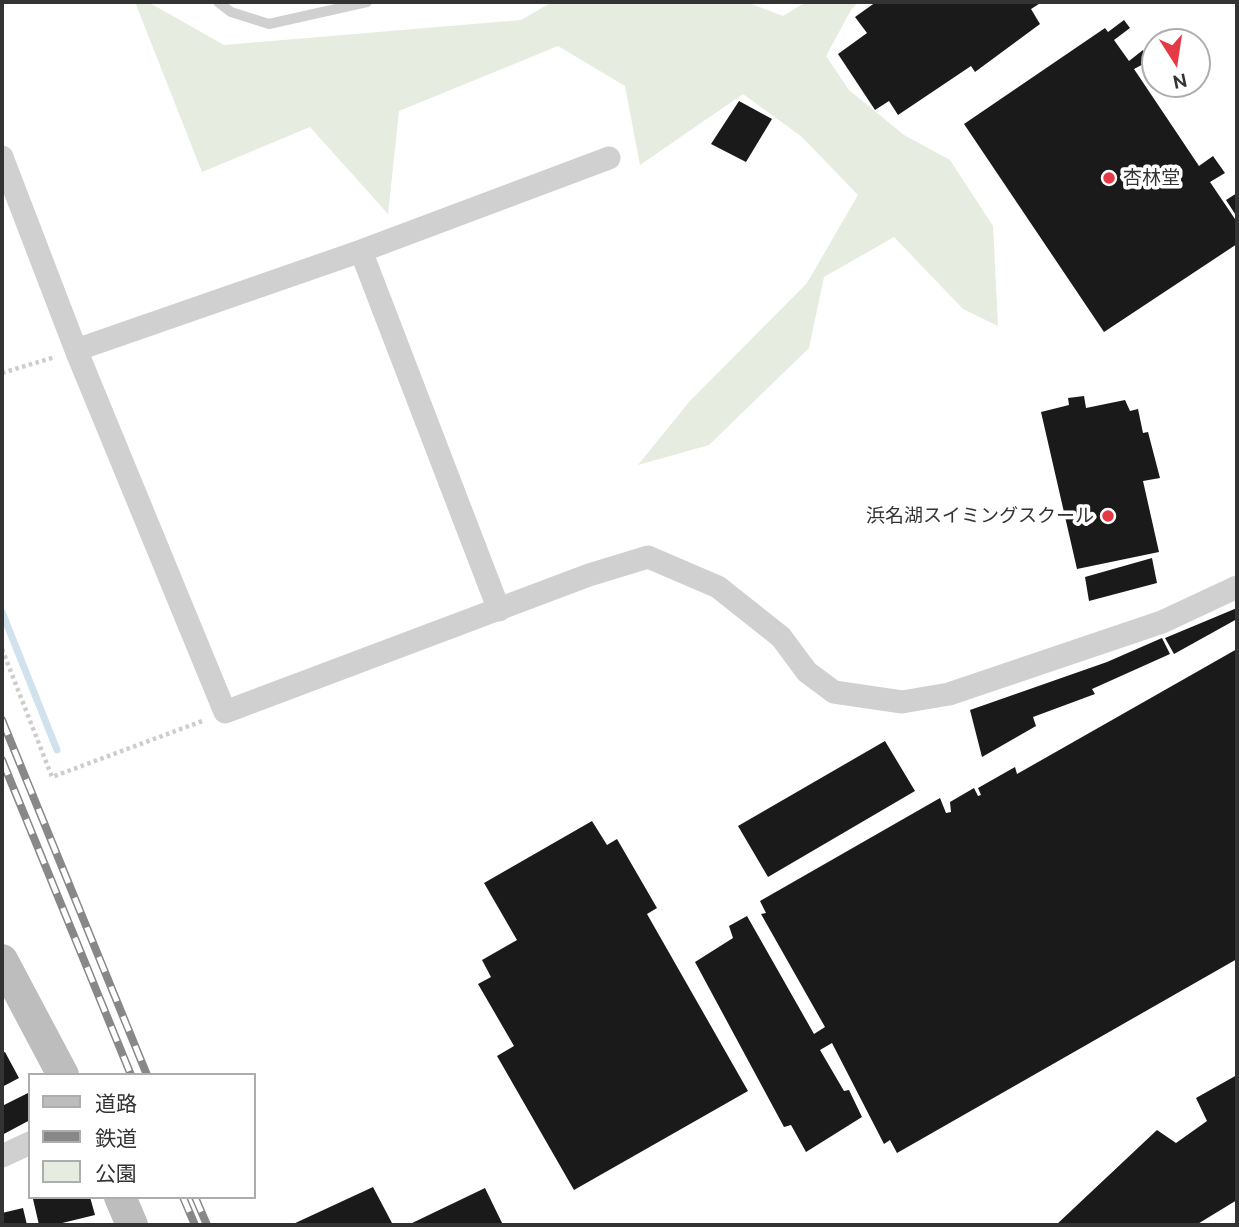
<!DOCTYPE html>
<meta charset="utf-8">
<style>
body{margin:0}
#map{position:relative;width:1239px;height:1227px;overflow:hidden;background:#fff;font-family:Ubuntu,"Noto Sans JP",sans-serif}
canvas{display:block}
.frame{position:absolute;inset:0;border:4px solid #333;pointer-events:none}
.legend{position:absolute;left:28px;top:1073px;width:228px;height:126px;box-sizing:border-box;background:#fff;border:2px solid #adadad;margin:0;padding:9px 12px;list-style:none;font-size:21px;color:#333}
.legend li{display:flex;align-items:center;gap:14px;height:35px}
.legend b{width:35px;border:2px solid #adadad}
.north{position:absolute;left:1141px;top:28px;width:70px;height:70px;box-sizing:border-box;background:#fff;border:2px solid #adadad;border-radius:50%;rotate:168deg;font-size:19px;font-weight:700;line-height:28px;text-align:center;color:#333}
.north::after{content:'';display:block;margin:auto;width:24px;height:32px;background:#e63946;clip-path:polygon(50% 0,100% 100%,50% 72%,0 100%)}
</style>
<div id="map">
<canvas width="1239" height="1227"></canvas>
<div class="frame"></div>
<ul class="legend">
<li><b style="height:9px;background:#bdbdbd"></b>道路</li>
<li><b style="height:9px;background:#888"></b>鉄道</li>
<li><b style="height:19px;background:#e6ecdf"></b>公園</li>
</ul>
<div class="north">N</div>
</div>
<script>
const ctx = document.querySelector('canvas').getContext('2d');
ctx.lineJoin = 'round';
function fillPath(path, color) { ctx.fillStyle = color; ctx.fill(path, 'evenodd'); }
const toPath = rows => new Path2D(rows.map(r => 'M' + r).join(''));
function trace(path, color, width, dash) { ctx.strokeStyle = color; ctx.lineWidth = width; ctx.lineCap = dash ? 'butt' : 'round'; ctx.setLineDash(dash || []); ctx.stroke(path); }
function write(font, color, halo, rows, align = 'center') {
  ctx.font = font + ' Ubuntu,"Noto Sans JP",sans-serif'; ctx.lineWidth = 7; ctx.setLineDash([]); ctx.textBaseline = 'middle'; ctx.strokeStyle = halo; ctx.fillStyle = color; for (const [text, x, y, turn = 0] of rows) {
    ctx.save(); ctx.translate(x, y); ctx.rotate((+turn || 0) * Math.PI / 180); ctx.textAlign = isNaN(turn) ? turn : align; if (halo) ctx.strokeText(text, 0, 0); ctx.fillText(text, 0, 0); ctx.restore();
  }
}
const green = toPath([
 [135,2,148,2,224,45,521,20,552,2,746,2,783,16,806,2,858,2,851,10,826,56,849,90,904,135,950,160,993,226,998,326,963,309,894,237,824,277,809,348,709,445,638,465,689,402,807,283,858,195,802,137,743,94,640,165,625,86,558,46,399,111,388,214,310,127,202,172]
]);
const stream = toPath([
 [2,612,57,750]
]);
const building = toPath([
 [876,2,1042,2,1031,9,1040,24,975,72,971,66,898,115,889,101,875,110,838,54,867,33,855,17],
 [1124,20,1130,28,1114,40,1129,61,1143,50,1145,53,1155,45,1155,58,1134,69,1199,166,1213,156,1225,173,1210,182,1237,222,1237,244,1104,332,964,124,1105,28,1108,32],
 [739,101,772,119,746,162,711,144],
 [1237,193,1237,217,1226,200],
 [1084,396,1086,408,1125,400,1130,411,1138,409,1143,433,1148,432,1160,478,1143,481,1159,552,1077,569,1041,412,1069,405,1068,398],
 [1152,558,1157,583,1089,601,1085,577],
 [1237,608,1237,619,1174,654,1165,638],
 [1162,638,1170,654,1092,689,1095,694,1033,717,1036,726,982,757,970,710,1107,662],
 [1237,649,1237,959,897,1153,890,1140,884,1144,832,1043,820,1050,844,1091,849,1090,862,1117,806,1152,791,1125,784,1127,695,962,733,938,729,926,747,916,814,1034,825,1027,761,914,766,913,760,901,940,798,946,813,951,812,950,802,974,788,978,796,981,795,978,788,1015,767,1017,774],
 [885,741,915,791,768,877,738,826],
 [592,821,607,845,617,839,657,908,647,914,748,1091,574,1190,497,1056,514,1046,478,984,491,977,482,960,517,940,484,883],
 [5,1052,19,1078,2,1087,2,1053],
 [1237,1075,1237,1200,1196,1225,1056,1225,1157,1130,1176,1143,1207,1121,1196,1098],
 [30,1092,30,1120,2,1135,2,1106],
 [373,1187,393,1225,291,1225],
 [485,1188,503,1225,408,1225],
 [40,1197,90,1197,95,1215,54,1225,39,1225,33,1199],
 [23,1208,27,1225,2,1225,2,1213]
]);
const path = toPath([
 [2,373,55,357],
 [2,649,52,777,205,720]
]);
const lane = toPath([
 [218,2,231,12,269,24,367,2]
]);
const street = toPath([
 [2,157,76,350,225,712,589,575,648,557,718,587,781,637,807,672,834,692,902,702,949,694,1162,622,1237,587],
 [361,251,499,610],
 [76,350,361,251,609,158],
 [2,1156,30,1143]
]);
const secondary = toPath([
 [2,960,63,1075],
 [120,1197,132,1225]
]);
const rail = toPath([
 [2,720,147,1075],
 [2,760,131,1075],
 [183,1197,195,1225],
 [195,1197,207,1225]
]);
const markers = [
 [1109,178,7,"#e63946"],
 [1108,516,7,"#e63946"]
];
const poiNames = [
 ["杏林堂",1123,178],
 ["浜名湖スイミングスクール",1094,516,"right"]
];
fillPath(green, '#e6ecdf');
trace(stream, '#cfe2ee', 7);
fillPath(building, '#1a1a1a');
trace(path, '#cdcdcd', 4.5, [3.5, 3.5]);
trace(lane, '#d0d0d0', 10);
trace(street, '#d0d0d0', 23);
trace(secondary, '#bdbdbd', 32);
trace(rail, '#888', 8);
trace(rail, '#fff', 5, [16]);
for (const [x, y, r, color] of markers) { const dot = new Path2D(); dot.arc(x, y, r, 0, 2 * Math.PI); ctx.fillStyle = color; ctx.fill(dot); trace(dot, '#fff', 2.5); }
write('19px', '#333', '#fff', poiNames, 'left');
</script>
